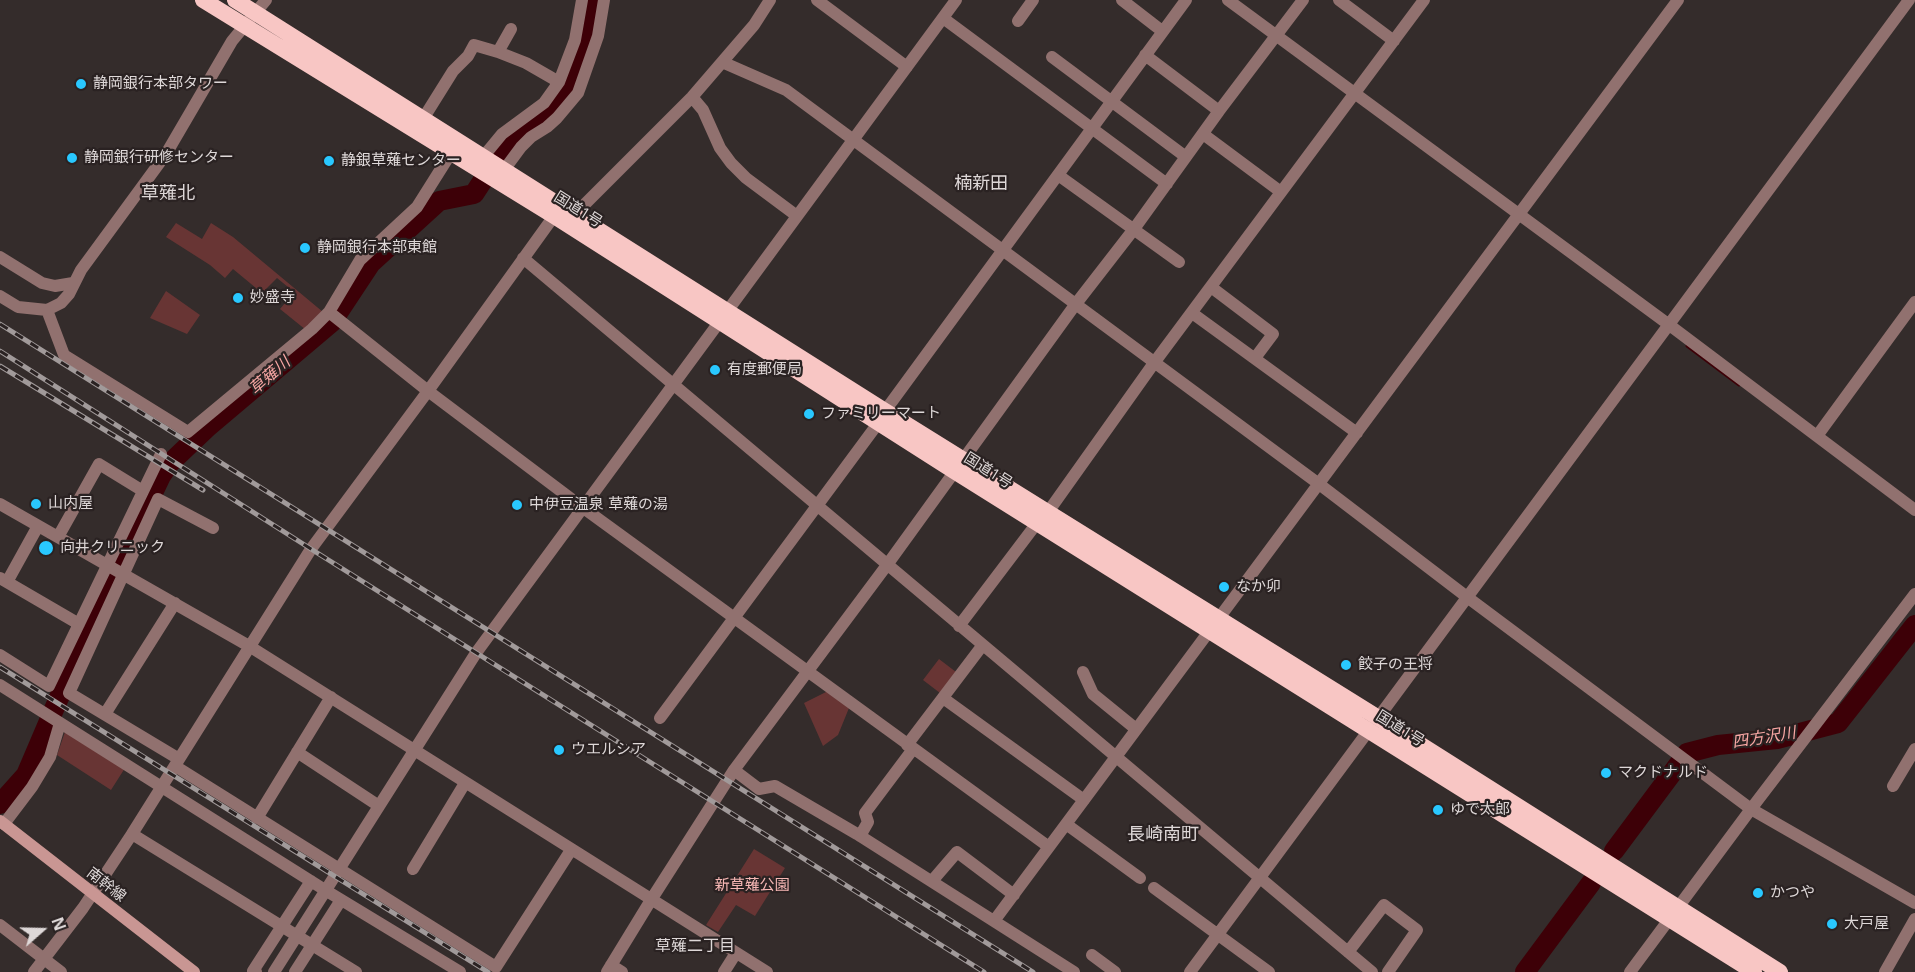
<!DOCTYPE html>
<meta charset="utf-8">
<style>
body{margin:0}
#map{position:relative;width:1915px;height:972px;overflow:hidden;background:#342c2b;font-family:"Open Sans",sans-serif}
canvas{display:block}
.north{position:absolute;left:12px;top:900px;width:60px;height:60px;-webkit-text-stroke:4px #2a2222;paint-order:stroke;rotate:70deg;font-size:16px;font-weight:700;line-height:24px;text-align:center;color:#ded8d8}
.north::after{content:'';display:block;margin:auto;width:21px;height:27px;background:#ded8d8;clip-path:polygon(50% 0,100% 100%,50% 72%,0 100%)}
</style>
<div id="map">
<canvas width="1915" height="972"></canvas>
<div class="north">N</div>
</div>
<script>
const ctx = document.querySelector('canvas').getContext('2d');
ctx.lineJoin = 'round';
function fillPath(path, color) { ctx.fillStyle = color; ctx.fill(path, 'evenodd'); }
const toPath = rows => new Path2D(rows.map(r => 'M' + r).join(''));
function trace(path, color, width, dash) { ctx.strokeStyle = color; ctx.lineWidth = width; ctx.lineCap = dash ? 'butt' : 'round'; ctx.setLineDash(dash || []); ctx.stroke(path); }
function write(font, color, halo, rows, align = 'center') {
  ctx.font = font + ' "Open Sans","Noto Sans JP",sans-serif'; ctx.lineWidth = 4.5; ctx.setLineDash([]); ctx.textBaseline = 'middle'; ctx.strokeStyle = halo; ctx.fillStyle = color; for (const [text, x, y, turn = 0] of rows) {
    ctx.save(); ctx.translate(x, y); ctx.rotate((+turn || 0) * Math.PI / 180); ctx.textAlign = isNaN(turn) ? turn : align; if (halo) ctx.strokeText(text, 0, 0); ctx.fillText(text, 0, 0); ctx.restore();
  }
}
const green = toPath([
 [176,223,202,239,211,223,233,237,323,312,306,330,280,309,294,292,277,278,262,293,233,269,225,278,210,265,166,237],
 [166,291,200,315,187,334,150,318],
 [939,659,956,672,940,693,923,680],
 [828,691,849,708,838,735,823,746,804,703],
 [65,732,125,768,111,790,57,755],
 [754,849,785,868,755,916,736,905,718,932,706,925]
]);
const stream = toPath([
 [1687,346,1739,385]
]);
const river = toPath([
 [0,804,26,775,90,625,161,476,169,464,209,426,332,322,371,263,439,201,474,194,502,151,522,132,550,111,571,83,582,53,594,0],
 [1614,851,1687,753,1718,745,1777,739,1838,723,1915,625],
 [1525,972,1591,883]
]);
const minor = toPath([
 [817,0,907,67],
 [1122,0,1162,31],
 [1228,0,1668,324,1915,510],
 [1339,0,1394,41],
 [943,18,1167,184],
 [1018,21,1033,0],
 [498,52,526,63,559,82],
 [1145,55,1219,111],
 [1052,57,1186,157],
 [722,62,786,90,1319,484,1467,597,1751,809,1915,903],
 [692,97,703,110,720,148,731,163,746,178,797,216],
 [423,119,453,71,468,56,474,45,498,52,511,29],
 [1203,134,1281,192],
 [483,157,502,134,544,103,559,82,575,40,582,0],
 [504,170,521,147,531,137,547,127,557,118,578,93,598,36,604,0],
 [1058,175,1179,262],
 [0,257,42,283,55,286,73,283],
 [523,258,1372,972],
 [1211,287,1273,334,1255,358],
 [0,296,18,307,47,310,61,303,69,294,81,270,166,154,232,41,266,0],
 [47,310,64,355,188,432,312,329,329,312,360,260,417,207,451,153],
 [329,312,428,391,582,507,1049,847],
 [1192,313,1357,433],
 [885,411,1186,0],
 [1817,436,1915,302],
 [0,504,249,646,767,972],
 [1048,512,1154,363,1424,0],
 [58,537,99,464,143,491],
 [0,578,79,624],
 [7,582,38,526],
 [959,626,1037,523],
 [0,655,49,686,161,454],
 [1083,672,1093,694,1136,729],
 [0,685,325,890,460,972],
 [943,698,1084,800],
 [105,714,175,603],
 [660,718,879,422],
 [907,745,982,646],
 [297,752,379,806],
 [179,759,69,693,158,499,213,528],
 [175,766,496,967,571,850],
 [734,770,759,789,775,786,857,834,1074,972],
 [1893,786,1915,749],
 [257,818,331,697],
 [4,824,32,787,50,757,60,723],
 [1066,824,1140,878],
 [132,834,356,972],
 [860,836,868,822,865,813,913,749],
 [413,869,465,783],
 [932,881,957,852,1014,895],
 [1154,888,1269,972],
 [994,921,1678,0],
 [0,925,61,972],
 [1348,952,1384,905,1417,930,1388,972],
 [1092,955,1115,972],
 [611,965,622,972],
 [34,972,83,908,132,834,311,549,428,391,554,216,575,214,692,97,754,25,770,0],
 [256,972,253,971,311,881],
 [274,972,476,653,956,0],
 [295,972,341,900],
 [607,972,651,900,734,770,887,565,1075,305,1134,229,1219,111,1303,0],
 [724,972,736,953],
 [1190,972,1909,0],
 [1885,972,1915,919]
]);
const tertiary = toPath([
 [1630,972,1751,809,1915,594]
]);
const secondary = toPath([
 [0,821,194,972]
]);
const trunk = toPath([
 [203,0,554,216,954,471,1754,972],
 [235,0,885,411,1377,717,1780,972]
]);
const rail = toPath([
 [0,324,1033,972],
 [0,351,311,549,984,972],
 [0,366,203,490],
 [0,667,488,972]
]);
const markers = [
 [81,84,6,"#29c8ff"],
 [72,158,6,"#29c8ff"],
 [329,161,6,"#29c8ff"],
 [305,248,6,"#29c8ff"],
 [238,298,6,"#29c8ff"],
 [715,370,6,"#29c8ff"],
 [809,414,6,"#29c8ff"],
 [36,504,6,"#29c8ff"],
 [517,505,6,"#29c8ff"],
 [46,548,8,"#29c8ff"],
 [1224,587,6,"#29c8ff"],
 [1346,665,6,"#29c8ff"],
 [559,750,6,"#29c8ff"],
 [1606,773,6,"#29c8ff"],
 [1438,810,6,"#29c8ff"],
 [1758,893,6,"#29c8ff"],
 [1832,924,6,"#29c8ff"]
];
const poiNames = [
 ["静岡銀行本部タワー",93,84],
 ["静岡銀行研修センター",84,158],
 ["静銀草薙センター",341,161],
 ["静岡銀行本部東館",317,248],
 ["妙盛寺",250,298],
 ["有度郵便局",727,370],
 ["ファミリーマート",821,414],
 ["山内屋",48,504],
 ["中伊豆温泉 草薙の湯",529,505],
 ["向井クリニック",60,548],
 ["なか卯",1236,587],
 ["餃子の王将",1358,665],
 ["ウエルシア",571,750],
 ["マクドナルド",1618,773],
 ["ゆで太郎",1450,810],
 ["かつや",1770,893],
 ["大戸屋",1844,924]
];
const streetNames = [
 ["国道1号",578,210,32],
 ["国道1号",988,471,32],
 ["国道1号",1400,729,32],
 ["南幹線",106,885,38]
];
const parkNames = [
 ["新草薙公園",752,886]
];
const waterNames = [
 ["草薙川",270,376,-41],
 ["四方沢川",1764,738,-9]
];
const neighbourhoodNames = [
 ["草薙二丁目",695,946]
];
const quarterNames = [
 ["楠新田",981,184],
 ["草薙北",168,194],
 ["長崎南町",1163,835]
];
fillPath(green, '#683534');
trace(stream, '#3d0007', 3);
trace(river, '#3d0007', 20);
trace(minor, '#91716f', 12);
trace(tertiary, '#91716f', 12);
trace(secondary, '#c99693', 12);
trace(trunk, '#f8c6c4', 16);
trace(rail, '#a19a9a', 5);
trace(rail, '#2a2222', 3, [9]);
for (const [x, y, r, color] of markers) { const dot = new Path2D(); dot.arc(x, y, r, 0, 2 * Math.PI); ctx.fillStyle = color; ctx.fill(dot); trace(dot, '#2a2222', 2); }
write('15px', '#ded8d8', '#2a2222', poiNames, 'left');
write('15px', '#ded8d8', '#2a2222', streetNames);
write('15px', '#f6b7b4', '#2a2222', parkNames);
write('italic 16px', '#f9a7a4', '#2a2222', waterNames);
write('16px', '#ded8d8', '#2a2222', neighbourhoodNames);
write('18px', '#ded8d8', '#2a2222', quarterNames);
</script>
